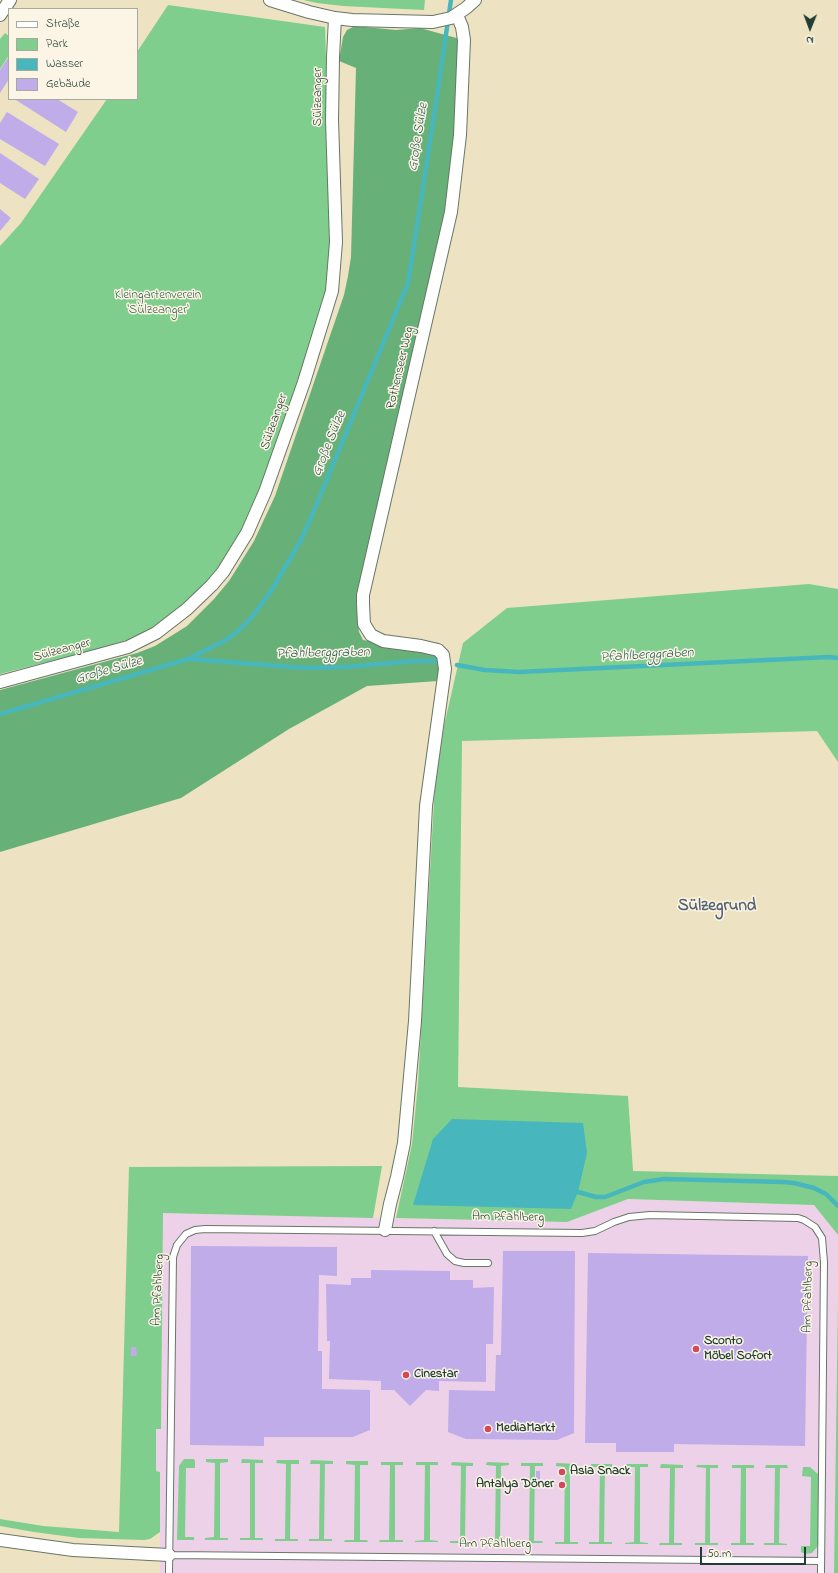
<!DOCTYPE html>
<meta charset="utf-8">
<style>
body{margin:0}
#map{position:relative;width:838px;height:1573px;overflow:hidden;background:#ede2c2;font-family:"Indie Flower",sans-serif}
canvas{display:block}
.legend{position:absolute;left:8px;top:8px;width:130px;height:92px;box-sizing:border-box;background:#fcf5e5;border:1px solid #a4ab9e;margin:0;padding:5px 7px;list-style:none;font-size:12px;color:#1f3d34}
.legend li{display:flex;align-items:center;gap:8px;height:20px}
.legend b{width:20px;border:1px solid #a4ab9e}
.north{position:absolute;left:790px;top:8px;width:40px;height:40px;-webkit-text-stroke:3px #fcf5e5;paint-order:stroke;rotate:181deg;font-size:11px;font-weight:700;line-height:16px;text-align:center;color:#1f3d34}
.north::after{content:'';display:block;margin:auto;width:14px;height:18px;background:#1f3d34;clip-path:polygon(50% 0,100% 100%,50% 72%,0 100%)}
.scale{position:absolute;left:700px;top:1547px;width:106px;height:18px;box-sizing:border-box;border:2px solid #1f3d34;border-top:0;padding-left:5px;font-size:12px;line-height:14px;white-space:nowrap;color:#1f3d34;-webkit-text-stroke:3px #fcf5e5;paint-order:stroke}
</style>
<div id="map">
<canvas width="838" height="1573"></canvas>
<ul class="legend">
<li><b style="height:5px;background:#fff"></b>Straße</li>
<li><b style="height:11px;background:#7fce8d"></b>Park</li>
<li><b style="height:11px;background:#47b7bd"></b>Wasser</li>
<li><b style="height:11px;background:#bface9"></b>Gebäude</li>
</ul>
<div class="north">N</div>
<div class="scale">50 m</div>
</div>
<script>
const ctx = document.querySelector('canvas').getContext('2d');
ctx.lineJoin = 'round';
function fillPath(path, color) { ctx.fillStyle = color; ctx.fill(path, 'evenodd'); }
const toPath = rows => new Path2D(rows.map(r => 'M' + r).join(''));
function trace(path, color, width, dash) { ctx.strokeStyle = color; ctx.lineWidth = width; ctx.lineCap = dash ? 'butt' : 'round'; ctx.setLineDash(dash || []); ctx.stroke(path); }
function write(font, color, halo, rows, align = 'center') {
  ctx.font = font + ' "Indie Flower",sans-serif'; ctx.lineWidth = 3; ctx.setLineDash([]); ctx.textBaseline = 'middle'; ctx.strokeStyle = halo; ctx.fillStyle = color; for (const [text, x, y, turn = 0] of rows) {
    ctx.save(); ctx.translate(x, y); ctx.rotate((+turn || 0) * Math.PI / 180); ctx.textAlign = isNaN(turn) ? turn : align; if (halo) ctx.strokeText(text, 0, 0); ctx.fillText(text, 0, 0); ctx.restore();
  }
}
const built = toPath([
 [628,1199,814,1205,838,1235,834,1573,160,1573,160,1472,156,1471,156,1429,161,1429,163,1213,567,1222]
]);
const green = toPath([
 [303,0,425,0,424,10,343,6,317,3],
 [168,5,325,27,332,241,327,289,310,346,259,494,243,531,217,570,194,595,171,615,149,631,133,638,98,649,0,674,0,246,21,223,107,99,137,99,137,52],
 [5,33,9,36,9,55,0,69,0,39],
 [809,584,838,589,838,762,817,731,462,741,458,1087,628,1096,633,1171,838,1176,838,1235,814,1205,628,1199,567,1222,396,1218,412,1144,418,1084,435,784,444,726,463,643,507,608],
 [382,1166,373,1218,163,1213,161,1429,156,1429,156,1471,160,1472,160,1532,150,1539,144,1540,79,1538,34,1532,0,1526,0,1519,43,1526,119,1532,129,1167],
 [838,1296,838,1573,834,1573],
 [184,1459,194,1459,195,1461,195,1468,186,1468,185,1537,194,1537,194,1540,177,1540,179,1466],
 [206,1459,228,1459,228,1462,220,1463,220,1538,228,1538,228,1540,205,1540,205,1538,214,1537,215,1463,206,1462],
 [242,1459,263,1460,263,1463,255,1463,255,1538,263,1538,263,1540,240,1540,240,1538,250,1538,250,1463,241,1463],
 [277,1460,299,1460,299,1464,291,1464,290,1539,298,1539,298,1541,275,1541,275,1539,285,1539,286,1464,276,1463],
 [311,1460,333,1461,333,1464,325,1464,324,1539,332,1539,332,1541,309,1541,309,1539,319,1539,320,1464,310,1464],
 [346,1461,368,1461,368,1465,360,1465,360,1540,367,1540,368,1542,344,1542,345,1540,354,1540,355,1465,346,1464],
 [381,1462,403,1462,403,1465,395,1465,395,1540,403,1540,403,1542,379,1542,380,1540,389,1540,390,1465,381,1465],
 [416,1462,438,1462,438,1465,430,1465,430,1540,438,1541,438,1542,415,1542,415,1541,424,1540,425,1465,416,1465],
 [452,1462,473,1463,473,1466,466,1466,465,1541,473,1541,473,1543,450,1543,450,1541,460,1541,461,1466,451,1465],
 [487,1462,509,1463,509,1465,501,1466,500,1541,508,1541,508,1543,485,1543,486,1541,495,1540,496,1466,486,1465],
 [521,1463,543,1463,543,1466,535,1466,534,1541,542,1541,543,1543,519,1543,520,1541,529,1541,530,1466,521,1466],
 [556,1463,578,1464,578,1467,570,1467,570,1542,578,1542,578,1544,555,1544,555,1542,564,1542,565,1467,556,1466],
 [591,1464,612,1464,612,1467,605,1467,604,1542,612,1542,612,1544,589,1544,589,1542,599,1542,600,1467,590,1467],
 [626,1464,648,1464,648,1467,640,1467,640,1542,648,1543,648,1544,625,1544,625,1543,634,1542,635,1467,626,1467],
 [661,1464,683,1465,683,1468,675,1468,674,1543,682,1543,682,1545,659,1545,660,1543,669,1543,670,1468,660,1468],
 [697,1465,718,1465,718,1468,710,1468,710,1543,718,1543,718,1545,695,1545,695,1543,705,1543,706,1468,696,1467],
 [732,1465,754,1465,754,1468,746,1468,746,1543,754,1543,754,1545,731,1545,731,1543,740,1543,741,1468,732,1468],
 [766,1465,787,1465,788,1468,780,1468,779,1543,787,1544,787,1545,764,1545,764,1543,774,1543,775,1468,765,1468],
 [803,1467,810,1467,819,1475,818,1546,812,1553,805,1554,801,1552,801,1546,810,1546,811,1477,802,1476]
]);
const forest = toPath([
 [355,26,396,30,420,28,460,39,454,141,447,206,359,597,357,617,359,632,363,640,431,653,437,656,440,663,438,681,367,686,289,729,181,798,0,852,0,690,137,653,155,646,187,626,214,599,229,581,254,541,275,496,344,295,348,276,351,257,356,68,339,61,343,37,347,30]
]);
const water = toPath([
 [452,1119,583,1123,587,1153,578,1192,571,1209,413,1205,433,1139]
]);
const stream = toPath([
 [189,659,305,668,346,667,413,661,435,661],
 [457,665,485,670,519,672,829,657,838,658],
 [0,714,188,659,224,641,237,632,252,617,271,591,301,540,313,513,408,283,436,103,451,0],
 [578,1192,596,1197,605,1197,644,1182,664,1179,783,1182,794,1183,814,1188,826,1194,838,1206]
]);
const building = toPath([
 [9,56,9,79,0,93,0,70],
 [16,99,57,99,78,112,66,132,16,100],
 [7,112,59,144,45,166,0,139,0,123],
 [0,153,39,179,25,199,0,183],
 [0,209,11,218,0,231],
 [191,1246,337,1247,337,1276,319,1275,318,1351,322,1351,322,1389,370,1390,370,1430,353,1437,264,1437,264,1446,190,1445],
 [503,1251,575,1251,574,1433,557,1440,466,1439,448,1432,449,1390,495,1391,496,1355,501,1355],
 [588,1253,808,1256,805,1446,674,1444,674,1452,616,1452,616,1443,585,1443],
 [371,1270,450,1271,450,1280,473,1280,473,1288,494,1287,493,1344,486,1344,486,1382,439,1381,439,1391,426,1390,410,1406,394,1390,381,1390,381,1381,329,1379,330,1341,327,1341,326,1284,351,1285,351,1278,371,1278],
 [131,1347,136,1347,137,1356,131,1356],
 [536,1471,540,1471,540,1481,536,1481]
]);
const service = toPath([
 [434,1231,447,1254,455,1261,464,1263,488,1263],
 [169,1555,821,1561],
 [169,1573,173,1257,177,1245,186,1234,195,1230,205,1229,582,1233,595,1231,614,1222,629,1217,650,1215,798,1218,804,1220,815,1227,822,1238,824,1262,821,1573]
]);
const minor = toPath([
 [270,0,309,12,335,18,352,20,433,22,451,18,466,8,475,0],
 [0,15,10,0],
 [0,682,128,647,156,633,187,609,212,585,223,572,247,533,265,492,304,382,332,291,336,242,332,120,333,57,335,18],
 [385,1230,390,1204,397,1177,404,1143,415,1021,426,806,445,669,443,655,438,650,421,646,383,641,371,635,364,624,363,604,363,595,451,212,460,135,464,40,462,27,457,15],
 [0,1540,73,1550,169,1555]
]);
const markers = [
 [696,1349,4,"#d1495b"],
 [406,1375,4,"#d1495b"],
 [488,1429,4,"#d1495b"],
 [562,1472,4,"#d1495b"],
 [562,1485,4,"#d1495b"]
];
const streetNames = [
 ["Sülzeanger",319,97,-90],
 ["Rothenseer Weg",401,368,-77],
 ["Sülzeanger",275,422,-71],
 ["Sülzeanger",62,651,-15],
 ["Am Pfahlberg",508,1218,1],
 ["Am Pfahlberg",159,1290,-87],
 ["Am Pfahlberg",809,1297,-89],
 ["Am Pfahlberg",495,1545]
];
const parkNames = [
 ["Kleingartenverein",158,296],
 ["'Sülzeanger'",158,311]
];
const poiNames = [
 ["Sconto",704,1342],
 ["Möbel Sofort",704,1357],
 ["Cinestar",414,1375],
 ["MediaMarkt",496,1429],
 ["Asia Snack",570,1472],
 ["Antalya Döner",554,1485,"right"]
];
const waterNames = [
 ["Große Sülze",419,137,-81],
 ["Große Sülze",330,444,-68],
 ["Pfahlberggraben",323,654,-1],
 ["Pfahlberggraben",647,656,-3],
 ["Große Sülze",109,671,-16]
];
const districtNames = [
 ["Sülzegrund",717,907]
];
fillPath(built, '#edd1e9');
fillPath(green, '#7fce8d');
fillPath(forest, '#67b178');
fillPath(water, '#47b7bd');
trace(stream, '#47b7bd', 4.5);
fillPath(building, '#bface9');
trace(service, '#677766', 8);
trace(minor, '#677766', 14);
trace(service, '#fff', 6);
trace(minor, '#fff', 12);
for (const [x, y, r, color] of markers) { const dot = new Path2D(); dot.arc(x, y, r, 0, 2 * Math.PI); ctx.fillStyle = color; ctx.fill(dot); trace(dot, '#fcf5e5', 1.5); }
write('13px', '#1f3d34', '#fcf5e5', streetNames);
write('13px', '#37614a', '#fcf5e5', parkNames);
write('bold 13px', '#1f3d34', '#fcf5e5', poiNames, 'left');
write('italic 14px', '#295c56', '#fcf5e5', waterNames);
write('bold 17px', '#576473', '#fcf5e5', districtNames);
</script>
